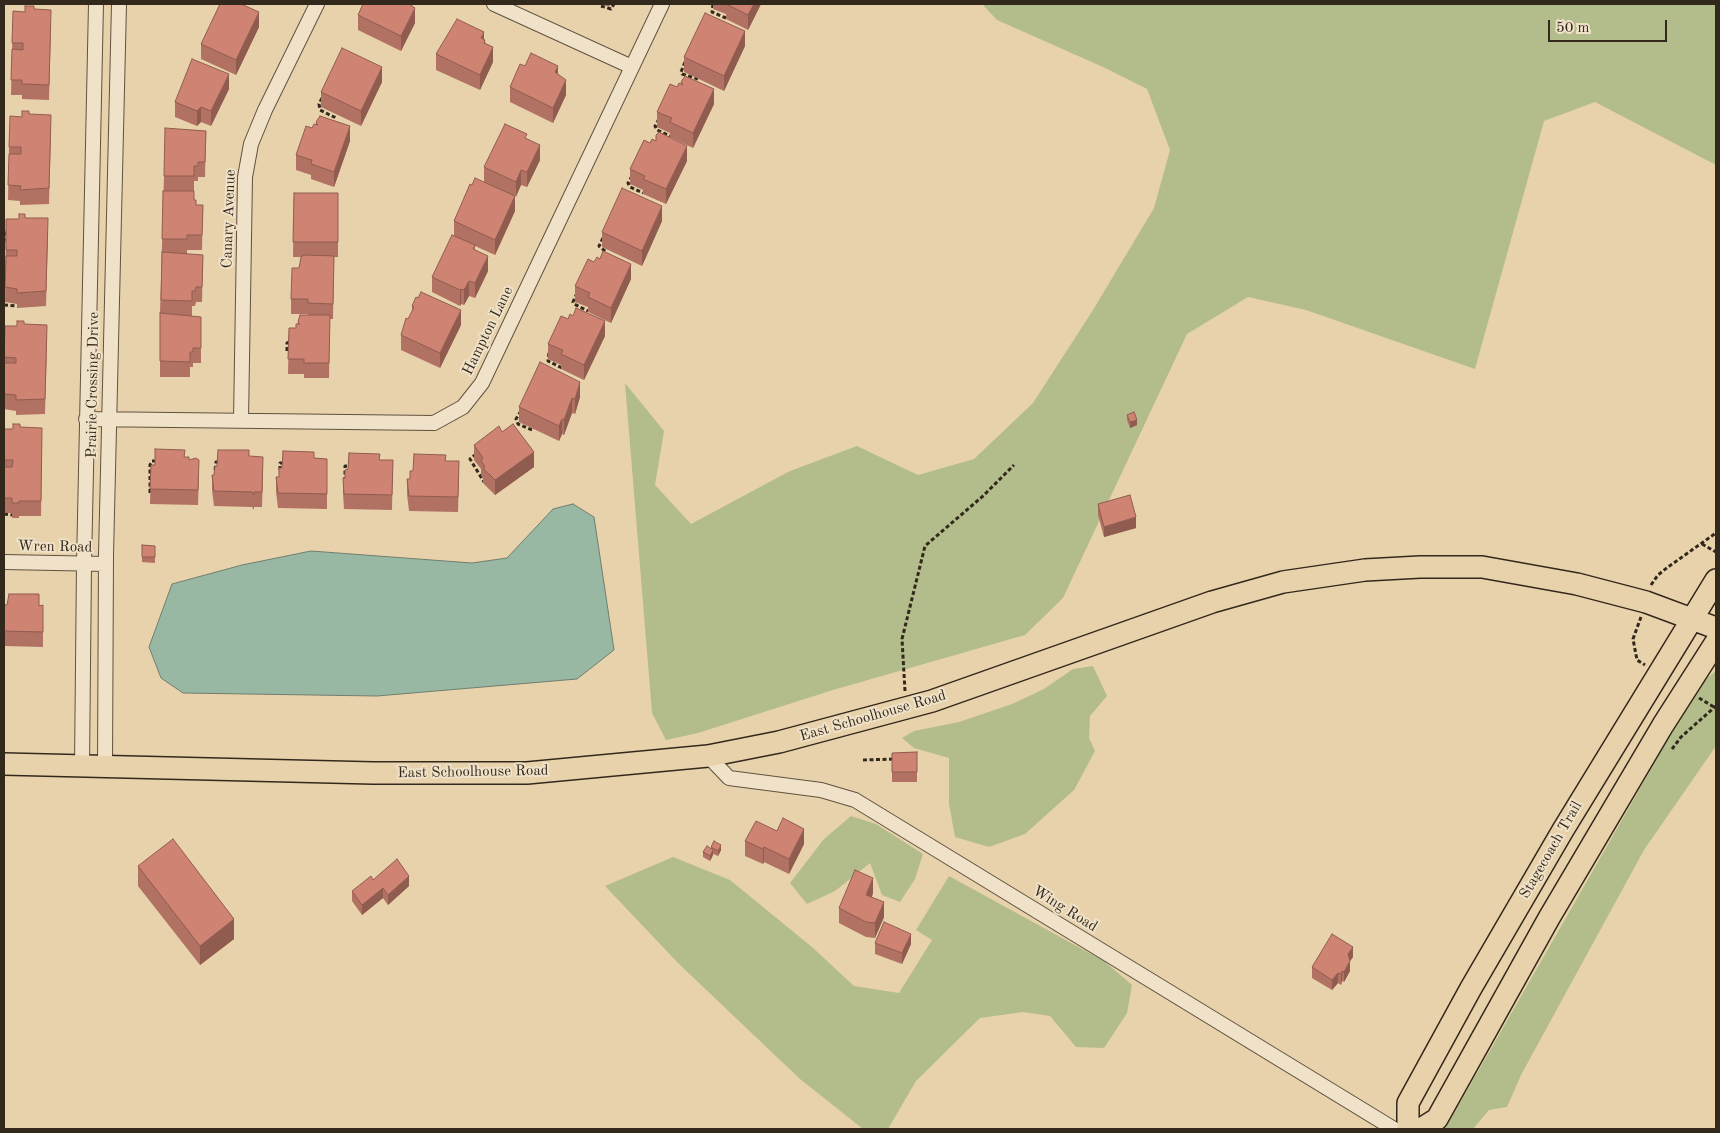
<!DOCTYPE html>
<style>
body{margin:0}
#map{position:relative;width:1720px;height:1133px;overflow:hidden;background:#e8d2ab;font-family:"Old Standard TT",serif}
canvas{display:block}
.frame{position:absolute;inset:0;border:5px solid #33281c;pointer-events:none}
.scale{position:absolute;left:1548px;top:20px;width:119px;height:22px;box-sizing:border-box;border:2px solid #33281c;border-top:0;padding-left:6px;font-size:15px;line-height:18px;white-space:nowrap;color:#33281c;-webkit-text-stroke:4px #f0e2c8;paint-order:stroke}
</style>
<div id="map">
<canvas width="1720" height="1133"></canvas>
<div class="frame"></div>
<div class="scale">50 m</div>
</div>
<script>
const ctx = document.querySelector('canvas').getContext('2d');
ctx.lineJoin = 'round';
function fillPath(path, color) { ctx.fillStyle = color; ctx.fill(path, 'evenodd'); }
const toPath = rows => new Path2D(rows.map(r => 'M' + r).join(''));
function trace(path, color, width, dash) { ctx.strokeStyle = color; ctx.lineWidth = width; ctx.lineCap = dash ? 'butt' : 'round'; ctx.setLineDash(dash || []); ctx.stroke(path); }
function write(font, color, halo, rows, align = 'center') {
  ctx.font = font + ' "Old Standard TT",serif'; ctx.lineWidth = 4; ctx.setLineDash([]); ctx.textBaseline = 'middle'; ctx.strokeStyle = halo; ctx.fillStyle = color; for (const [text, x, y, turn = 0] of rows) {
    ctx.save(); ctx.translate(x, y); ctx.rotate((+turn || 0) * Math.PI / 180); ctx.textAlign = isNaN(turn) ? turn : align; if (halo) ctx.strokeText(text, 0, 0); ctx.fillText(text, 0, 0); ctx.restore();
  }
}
const green = toPath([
 [982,4,1716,4,1716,165,1595,102,1544,121,1475,369,1306,310,1248,297,1187,334,1063,598,1025,635,833,690,698,733,666,740,652,713,625,383,664,431,655,485,691,524,790,471,857,446,918,475,974,459,1033,403,1093,310,1154,208,1170,150,1147,89,1103,67,997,20],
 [1093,666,1107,696,1090,716,1089,738,1095,751,1074,790,1025,834,989,847,955,837,949,804,949,758,914,748,902,738,914,731,959,722,1012,704,1044,689,1073,669],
 [1716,671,1716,746,1644,850,1521,1075,1507,1107,1489,1110,1473,1129,1445,1129,1666,743,1707,678],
 [851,816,876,824,923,854,915,879,900,902,882,895,870,863,835,891,807,904,790,883,824,839],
 [673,857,730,880,812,947,854,986,899,993,932,940,916,930,949,876,1104,961,1132,985,1127,1013,1104,1048,1076,1047,1050,1016,1023,1012,980,1018,916,1081,888,1129,863,1129,800,1079,679,964,605,886]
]);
const water = toPath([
 [573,504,594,517,614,650,577,679,377,696,183,693,161,678,149,647,172,584,242,565,311,551,472,563,507,558,553,509,573,504]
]);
const path = toPath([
 [713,4,712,12,726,18],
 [601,6,611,9,614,4],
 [685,62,681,72,682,74,698,79],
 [322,98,319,104,320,110,334,117,335,114],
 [659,119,655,126,657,130,670,136],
 [632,176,628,183,630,187,643,193],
 [603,238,599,246,606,252],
 [4,242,5,232,8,232],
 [577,293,573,302,574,304,588,311],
 [4,305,17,306],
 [287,351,287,343,293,341],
 [549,353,548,361,562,368],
 [521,411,516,419,518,424,532,430,533,428],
 [476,454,470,459,484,482],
 [215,470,216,462,221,462],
 [280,470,280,463,286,463],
 [345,481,345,466,351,466],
 [150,493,150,465,152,461,158,461],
 [4,514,12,515],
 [1702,544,1716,552],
 [1651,585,1658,575,1668,567,1716,533],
 [1641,617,1633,639,1637,660,1645,665],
 [905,691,902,639,925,546,983,496,1014,465],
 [1699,698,1714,707],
 [1672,749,1681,737,1716,706],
 [863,760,895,759]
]);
const minor = toPath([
 [494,4,632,67],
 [86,419,434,423,463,407,482,383,662,4],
 [241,420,245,177,251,144,265,110,317,4],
 [4,562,106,564],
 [708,756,729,778,821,790,855,800,1394,1129],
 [82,766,84,564,96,4],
 [105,766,106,555,119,4]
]);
const primary = toPath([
 [4,764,373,773,527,773,708,756,779,742,932,701,1212,602,1283,582,1365,570,1420,567,1482,567,1577,584,1646,602,1716,628],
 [1408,1129,1408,1103,1471,988,1563,830,1716,580],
 [1421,1129,1437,1119,1549,918,1663,725,1716,642]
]);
const wall = toPath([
 [601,4,611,4,609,7],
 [713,4,761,4,748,30,726,19,726,14,713,9],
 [34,9,51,25,49,100,22,99,22,95,11,95,13,11,25,12],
 [358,15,415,23,401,51,358,30],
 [259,27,236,75,201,59,201,44],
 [484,39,493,62,480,90,436,70,436,54],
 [745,46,724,91,684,72,684,57],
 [525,66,558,74,566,95,553,123,510,102,510,87],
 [382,82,361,126,321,107,321,92],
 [681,82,714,104,693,148,670,137,670,133,657,127,657,112,677,87,681,84],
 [229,89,211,126,201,122,197,126,175,117,175,102],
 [29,114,51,130,49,204,20,205,20,201,8,200,9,147,22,117],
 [316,122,350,141,334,187,311,179,311,175,296,170,296,155,312,128,316,124],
 [206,131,205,177,198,177,198,181,194,181,194,200,196,205,203,205,202,250,187,250,187,254,203,255,202,302,196,302,195,306,192,306,192,316,201,317,201,363,193,363,193,367,190,367,190,377,160,377,160,313,164,176],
 [527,139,540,160,527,187,521,185,515,197,515,211,495,255,475,246,475,250,488,271,475,298,469,296,464,305,461,304,460,306,432,292,432,277,454,236,454,221,472,185,484,182,484,167],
 [687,161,666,204,643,194,643,190,630,184,630,169],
 [294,193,338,193,338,257,334,257,333,319,330,319,329,378,304,378,304,374,288,374,289,328,296,328,298,322,308,315,308,314,291,314,291,299,302,257,293,257],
 [25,218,48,233,46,306,17,308,17,304,5,302,6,219,19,219],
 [662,221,642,266,602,247,602,232],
 [631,279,611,323,588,312,588,307,575,302,575,286],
 [412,306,461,325,440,368,401,350,401,335,412,312],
 [24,324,47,340,45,414,16,415,16,411,4,409,4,357,17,326],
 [605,336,584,380,561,369,561,365,548,359,548,344],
 [580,397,575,414,572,413,564,435,562,434,559,441,519,422,519,407],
 [1127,415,1137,425,1130,428,1127,420],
 [20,427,42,443,41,516,19,516,19,518,12,518,12,513,4,513,4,429,13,429],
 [502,432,534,467,495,495,483,483,483,479,481,475,481,469,474,460,474,445],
 [249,456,263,472,262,507,254,507,254,510,252,507,214,506,212,490,212,475,214,475,217,466],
 [185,457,189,460,199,475,198,505,150,504,151,465,155,465],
 [314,458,327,459,327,509,278,508,276,492,276,477,279,477,282,468],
 [379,460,393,460,392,510,344,509,343,493,343,478,345,478,348,469],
 [445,461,459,476,458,512,409,511,407,494,407,479,410,479,413,471],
 [1098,504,1136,528,1104,537,1098,515],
 [142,545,155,546,155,563,142,562],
 [4,605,39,606,43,623,43,647,4,646],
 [917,752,917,782,892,782,892,753],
 [745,841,804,844,789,874,764,862,763,864,745,856],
 [711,847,721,850,718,856,713,854,713,855,710,861,703,857,703,852,711,849],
 [138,866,234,939,200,965,138,886],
 [373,880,409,886,388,905,383,898,362,915,352,901,352,891],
 [873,893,872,897,884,917,875,938,866,937,839,923,839,908],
 [875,943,911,944,902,964,875,954],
 [1353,957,1350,961,1350,971,1344,982,1342,981,1341,985,1338,983,1332,990,1312,978,1312,967]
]);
const shadedWall = toPath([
 [754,4,761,4,748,30,748,15],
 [415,8,415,23,401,51,401,36],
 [259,12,259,27,236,75,236,60],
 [745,31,745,46,724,91,724,76],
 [484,32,484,43,485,40,485,55,481,38],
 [493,47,493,62,480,90,480,75],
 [558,66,558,81,555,72],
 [382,67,382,82,361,126,361,111],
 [229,74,229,89,211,126,211,111],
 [566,80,566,95,553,123,553,108],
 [714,89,714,104,693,148,693,133],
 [201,107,201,122,197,126,197,111],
 [350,126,350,141,334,187,334,172],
 [540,145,540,160,527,187,527,172],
 [687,146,687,161,666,204,666,189],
 [521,170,521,185,516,197,516,182],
 [515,196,515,211,495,255,495,240],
 [662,206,662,221,642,266,642,251],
 [488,256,488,271,475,298,475,283],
 [631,264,631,279,611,323,611,308],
 [469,281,469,296,464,305,464,290],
 [461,289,461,304,460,306,460,290],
 [461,310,461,325,440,368,440,353],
 [605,321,605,336,584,380,584,365],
 [580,382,580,397,575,414,575,399],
 [572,398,572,413,564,435,564,420],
 [562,419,562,434,559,441,559,426],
 [1137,420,1137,425,1130,428,1130,422],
 [534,452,534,467,495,495,495,480],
 [1136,517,1136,528,1104,537,1104,527],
 [804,829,804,844,789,874,789,859],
 [721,845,721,850,718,856,718,851],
 [764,847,764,862,763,864,763,849],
 [713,850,713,855,710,861,710,856],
 [409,876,409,886,388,905,388,895],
 [873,878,873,893,866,910,866,895],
 [383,888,383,898,362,915,362,905],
 [884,902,884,917,875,938,875,923],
 [234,919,234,939,200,965,200,946],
 [911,934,911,944,902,964,902,953],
 [1353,947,1353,957,1350,961,1350,971,1344,982,1344,972,1348,954],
 [1342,971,1342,981,1341,985,1341,974],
 [1338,973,1338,983,1332,990,1332,980]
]);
const building = toPath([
 [220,4,241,4,259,12,236,60,201,44,220,4],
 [363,4,409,4,415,8,401,36,358,15,363,4],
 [726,4,754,4,748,15,726,4],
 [25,6,34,6,34,9,51,10,49,85,22,84,22,80,11,80,12,49,23,50,23,43,12,43,13,11,25,12,25,6],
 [705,13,745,31,724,76,684,57,705,13],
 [457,19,484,32,481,38,485,40,484,43,493,47,480,75,436,54,457,19],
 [342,48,382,67,361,111,321,92,342,48],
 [531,53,558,66,555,72,566,80,553,108,510,87,520,64,525,66,531,53],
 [192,59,229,74,211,111,201,107,197,111,175,102,192,59],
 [685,76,714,89,693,133,670,122,672,118,657,112,670,84,677,87,679,83,683,85,681,82,685,76],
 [22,111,29,111,29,114,51,115,49,188,20,190,21,186,8,185,9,154,21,154,21,147,9,147,10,116,22,117,22,111],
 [320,116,350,126,334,172,311,164,312,160,296,155,306,126,312,128,314,124,318,125,316,122,320,116],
 [505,124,527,134,525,138,540,145,527,172,521,170,516,182,484,167,505,124],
 [165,128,206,131,205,162,198,162,198,166,194,166,194,176,164,176,165,128],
 [659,132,687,146,666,189,643,179,645,176,630,169,644,140,650,143,652,139,656,141,656,135,659,132],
 [475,178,515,196,495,240,454,221,470,184,472,185,475,178],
 [622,188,662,206,642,251,602,232,622,188],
 [163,191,194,191,194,200,196,200,196,205,203,205,202,235,187,235,187,239,162,239,163,191],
 [294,193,338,193,338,242,293,242,294,193],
 [19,214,25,214,25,218,48,218,46,291,17,293,17,289,5,287,6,256,17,256,17,250,6,250,6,219,19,219,19,214],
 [452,235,475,245,473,249,488,256,475,283,469,281,464,290,461,289,460,290,432,277,452,235],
 [603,251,631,264,611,308,588,297,590,293,575,286,588,259,594,262,597,257,600,259,603,251],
 [162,252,203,255,202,287,196,287,195,291,192,291,192,301,161,300,162,252],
 [304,255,334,256,333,304,308,303,308,299,291,299,292,268,299,268,301,257,304,255],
 [421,292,461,310,440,353,401,335,406,318,408,319,414,307,412,306,416,297,418,298,421,292],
 [576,308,605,321,584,365,561,354,563,350,548,344,561,316,568,319,570,314,573,316,576,308],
 [160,313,201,317,201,348,193,348,193,352,190,352,190,362,160,361,160,313],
 [300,315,330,315,329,363,304,363,304,359,288,359,289,328,296,328,296,324,300,324,298,322,300,315],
 [17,321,24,321,24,324,47,325,45,399,16,400,16,395,4,394,4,363,16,363,16,358,4,357,5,326,17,326,17,321],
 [540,362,580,382,575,399,572,398,564,420,562,419,559,426,519,407,540,362],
 [1134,412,1137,420,1130,422,1127,415,1134,412],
 [13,424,20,424,20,427,42,428,41,501,19,501,19,503,12,503,12,498,4,498,4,467,12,467,13,460,4,460,4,429,13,429,13,424],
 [513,424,534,452,495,480,483,468,485,467,481,460,483,458,474,445,499,426,502,432,513,424],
 [155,449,185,450,184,457,189,457,189,460,196,458,199,460,198,490,150,489,151,465,155,465,155,449],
 [218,450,249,450,249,456,263,457,262,492,254,492,254,495,252,492,214,491,212,475,214,475,215,466,217,466,218,450],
 [283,451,314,452,314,458,327,459,327,494,278,493,276,477,279,477,279,468,282,468,283,451],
 [349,453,380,454,379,460,393,460,392,495,344,494,343,478,345,478,345,470,348,469,349,453],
 [414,454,446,455,445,461,459,461,458,497,409,496,407,479,410,479,410,471,413,471,414,454],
 [1130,495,1136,517,1104,527,1098,504,1130,495],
 [142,545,155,546,155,557,142,557,142,545],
 [9,594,39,594,39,606,43,605,43,632,4,631,4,605,7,605,9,594],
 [917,752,917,772,892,772,892,753,917,752],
 [783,818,804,829,789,859,764,847,763,849,745,841,756,821,777,831,783,818],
 [173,839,234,919,200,946,138,866,173,839],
 [714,841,721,845,718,851,711,847,714,841],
 [707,846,713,850,710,856,703,852,707,846],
 [397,859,409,876,388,895,383,888,362,905,352,891,371,876,373,880,397,859],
 [855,870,873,878,866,895,884,902,875,923,866,922,839,908,855,870],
 [884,922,911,934,902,953,875,943,884,922],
 [1332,934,1353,947,1348,954,1350,961,1344,972,1342,971,1341,974,1338,973,1332,980,1312,967,1332,934]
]);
const streetNames = [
 ["Canary Avenue",229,219,-88],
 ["Hampton Lane",488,331,-64],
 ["Prairie Crossing Drive",93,385,-89],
 ["Wren Road",55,547,1],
 ["East Schoolhouse Road",873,716,-16],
 ["East Schoolhouse Road",473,772,-1],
 ["Stagecoach Trail",1551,850,-60],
 ["Wing Road",1065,909,32]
];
fillPath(green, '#b3bd8b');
fillPath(water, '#98b8a4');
trace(water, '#707e6e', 1);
trace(minor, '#605240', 16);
trace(primary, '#33281c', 24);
trace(path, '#33281c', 3, [4, 2.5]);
trace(minor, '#f0e2c8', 14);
trace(primary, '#e8d2ab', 21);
fillPath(wall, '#b17163');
fillPath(shadedWall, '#905c50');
fillPath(building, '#ce8373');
trace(building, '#905c50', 1);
write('15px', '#33281c', '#f0e2c8', streetNames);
</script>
